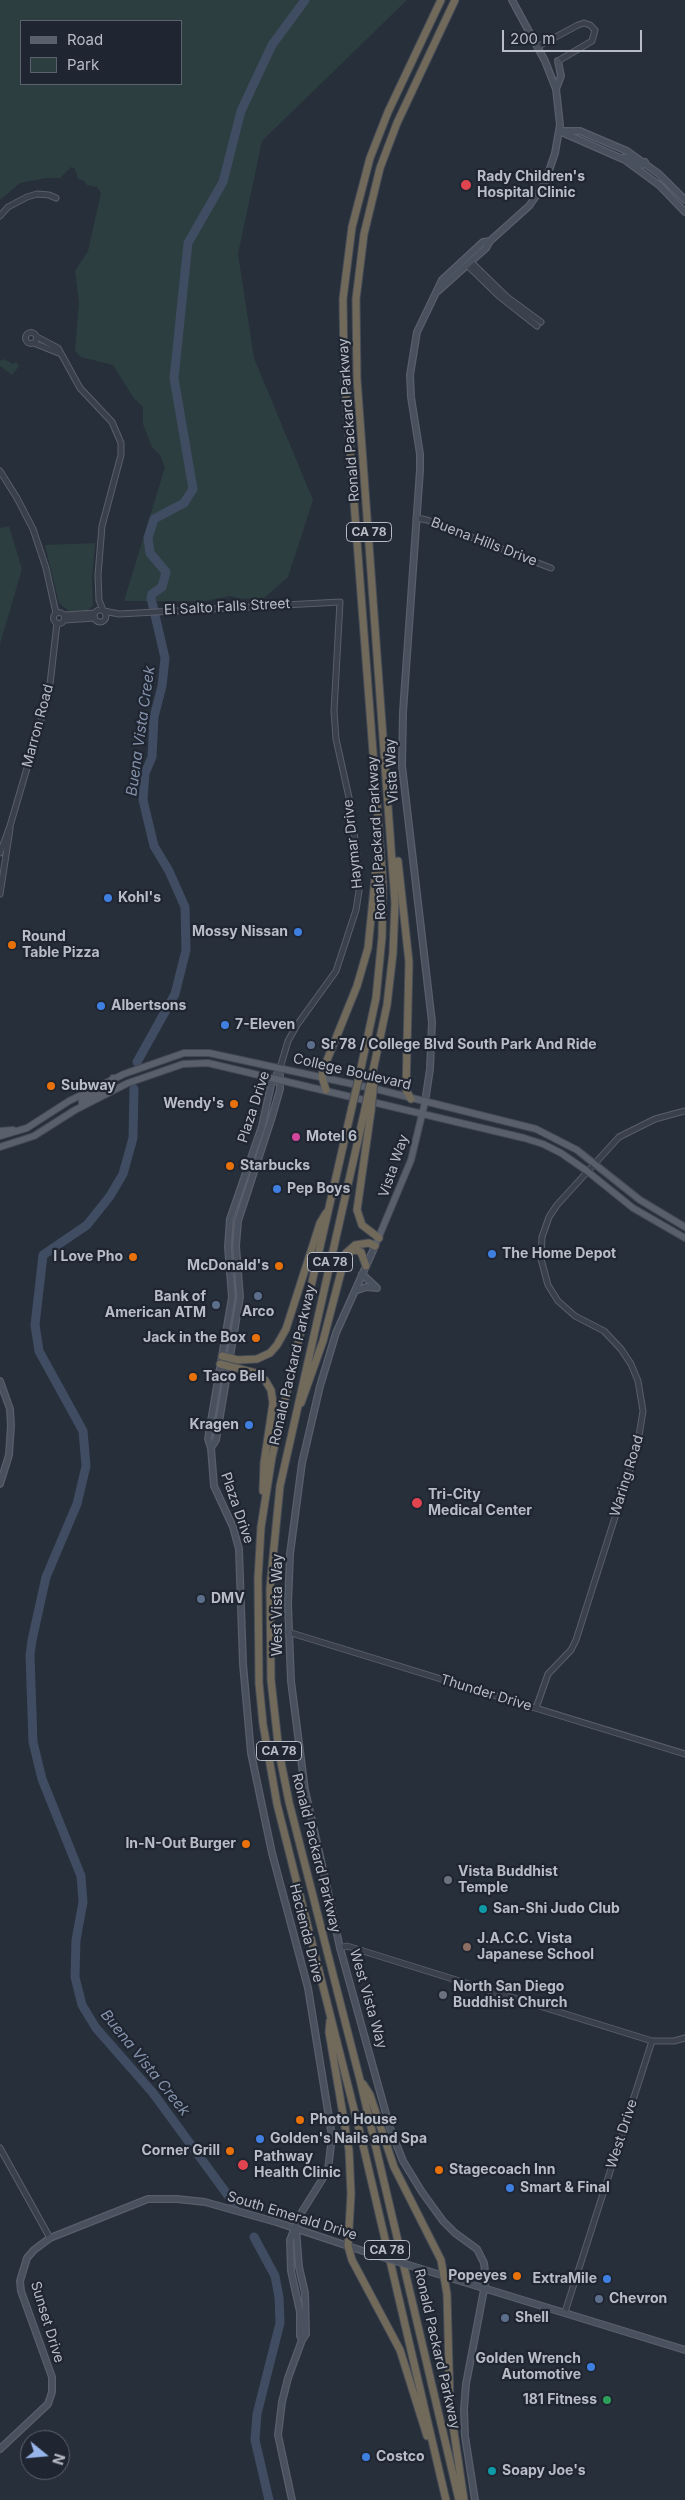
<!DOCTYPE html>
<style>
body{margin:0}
#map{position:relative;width:685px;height:2500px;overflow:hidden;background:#272f3b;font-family:Inter,sans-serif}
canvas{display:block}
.legend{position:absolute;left:20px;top:20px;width:162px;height:65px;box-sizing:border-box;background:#202631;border:1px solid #5c626d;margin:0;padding:6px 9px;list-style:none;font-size:15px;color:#b7bcc7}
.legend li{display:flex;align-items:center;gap:10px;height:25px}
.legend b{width:25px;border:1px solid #5c626d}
.north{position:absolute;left:20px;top:2430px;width:50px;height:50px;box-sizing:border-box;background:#202631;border:1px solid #5c626d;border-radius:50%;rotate:107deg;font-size:14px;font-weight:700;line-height:20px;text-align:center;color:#b7bcc7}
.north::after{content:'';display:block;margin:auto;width:18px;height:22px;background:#98b5eb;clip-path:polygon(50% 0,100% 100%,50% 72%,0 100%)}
.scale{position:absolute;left:502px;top:30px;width:140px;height:22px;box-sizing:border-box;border:2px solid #b7bcc7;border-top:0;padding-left:6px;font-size:15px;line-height:18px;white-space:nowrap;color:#b7bcc7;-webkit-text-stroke:4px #202631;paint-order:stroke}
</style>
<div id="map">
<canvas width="685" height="2500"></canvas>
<ul class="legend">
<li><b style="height:6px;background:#59606c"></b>Road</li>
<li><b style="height:14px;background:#2c3e3f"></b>Park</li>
</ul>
<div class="north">N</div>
<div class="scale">200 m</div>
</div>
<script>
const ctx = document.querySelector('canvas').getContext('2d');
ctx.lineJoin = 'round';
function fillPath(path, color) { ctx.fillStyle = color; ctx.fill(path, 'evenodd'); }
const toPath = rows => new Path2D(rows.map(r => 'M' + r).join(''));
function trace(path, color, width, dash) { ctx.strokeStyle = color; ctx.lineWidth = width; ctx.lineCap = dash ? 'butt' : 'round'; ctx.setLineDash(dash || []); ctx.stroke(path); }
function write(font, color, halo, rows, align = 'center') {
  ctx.font = font + ' Inter,sans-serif'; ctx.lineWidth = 4.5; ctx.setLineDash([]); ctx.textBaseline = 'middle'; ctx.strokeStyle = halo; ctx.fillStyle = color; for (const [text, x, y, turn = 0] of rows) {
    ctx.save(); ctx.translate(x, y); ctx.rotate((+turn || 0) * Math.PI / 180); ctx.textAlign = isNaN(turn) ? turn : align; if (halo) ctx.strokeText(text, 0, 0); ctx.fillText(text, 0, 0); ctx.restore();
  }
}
const green = toPath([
 [0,0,407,0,262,141,238,254,254,358,313,500,288,577,264,598,240,599,230,596,205,601,124,601,165,467,160,455,152,447,143,424,143,407,133,397,113,365,81,357,75,351,79,302,75,271,88,251,101,193,97,187,87,185,83,180,78,179,75,169,71,167,60,178,46,178,20,183,0,200],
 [181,21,181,84,21,84,21,21],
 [4,359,13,364,16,362,19,366,12,375,0,366,0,361],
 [9,526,22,569,0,644,0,528],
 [95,543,92,578,93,606,88,610,69,611,59,603,45,545]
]);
const river = toPath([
 [137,1062,175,994,186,950,185,907,169,871,154,846,143,800,145,773,152,757,154,717,162,686,165,658,151,598,152,594,162,587,166,572,150,553,148,538,154,519,184,503,193,489,174,378,188,243,223,182,241,111,272,45,305,0],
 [134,1089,133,1138,123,1174,110,1196,87,1225,43,1255,35,1325,39,1351,83,1431,86,1466,77,1504,46,1577,32,1640,30,1655,33,1742,42,1779,81,1876,83,1902,76,1940,75,1977,82,2005,96,2028,153,2093,235,2205],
 [254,2237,275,2276,279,2297,280,2323,257,2414,255,2440,269,2500]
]);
const tertiary = toPath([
 [537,47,578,25,584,23,590,25,595,30,592,41,558,61],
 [0,216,8,207,27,197,37,194,49,195,56,198],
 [471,262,507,297,541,322],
 [467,265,499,296,537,326],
 '25.5 338a5.5 5.5 0 1 1 11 0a5.5 5.5 0 1 1-11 0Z',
 [37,337,58,348,80,388,112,422,121,443,121,455,102,526,98,575,99,600,103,610],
 [34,343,61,354],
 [0,471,17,498,33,529,46,568,56,613],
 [416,518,427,520,551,568],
 '94 616a6 6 0 1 1 12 0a6 6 0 1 1-12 0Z',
 [104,611,119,614,340,602,334,711,336,739,350,802,357,855,359,891,356,910,336,971,297,1025,288,1041,280,1068],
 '53.5 618a5.5 5.5 0 1 1 11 0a5.5 5.5 0 1 1-11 0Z',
 [64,615,95,613],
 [65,620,95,618],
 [0,853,10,826,49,693,57,623],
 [0,894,10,829],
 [288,1632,685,1754],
 [536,1708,548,1674,571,1650,576,1640,637,1448,643,1411,638,1381,631,1364,621,1349,604,1331,575,1316,558,1301,548,1285,541,1259,542,1237,549,1217,557,1205,619,1137,655,1119,685,1111],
 [340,1948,347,1946,652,2041,674,2041,685,2038],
 [0,2148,50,2238],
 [565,2312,652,2041]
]);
const secondary = toPath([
 [556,89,561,76,558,61],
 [559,131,625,160,659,185,685,212],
 [559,131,580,131,627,151,659,174,685,200],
 [625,157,642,165,645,162],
 [438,291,486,248,490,241,529,206,545,183,555,153,560,125,556,89,545,61,512,0],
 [280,1068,271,1085,262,1126,230,1219,228,1247,232,1297,208,1439,211,1448,214,1486,233,1527,239,1549,243,1664,251,1753,272,1853,308,1988,332,2136,328,2170,300,2215,290,2240,291,2271,300,2312,300,2336,302,2340],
 [425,1102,430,1069,432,1022,402,766,403,712,420,470,420,454,411,397,410,375,417,332,442,280,483,242,490,241],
 [375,1246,336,1333,320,1386,302,1463,290,1554,288,1605,291,1681,305,1790,325,1878,340,1948,390,2128,403,2161,422,2192,443,2221,455,2233,477,2249,484,2263,486,2279,466,2384,464,2409,465,2436,475,2500],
 [355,1291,366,1287,377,1288,362,1274],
 [0,1381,10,1409,11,1425,9,1455,0,1484],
 [211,1448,216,1440,240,1297,236,1246,238,1221,272,1117,280,1089,280,1075],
 [415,2267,685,2350],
 [0,2449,48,2404,52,2392,52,2377,21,2291,20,2281,27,2258,34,2250,50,2238,148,2199,177,2199,205,2202,276,2222,369,2253],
 [292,2500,278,2435,282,2402,288,2378,302,2340,306,2334,305,2293,299,2267,296,2228]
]);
const primary = toPath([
 [82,1106,82,1101,111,1085,113,1078],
 [0,1131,13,1130],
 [0,1136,27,1128,69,1101,124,1074,184,1053,209,1053,380,1090,536,1129,577,1150,640,1200,685,1227],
 [0,1147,34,1136,75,1110,128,1083,183,1064,208,1063,524,1138,543,1144,561,1153,587,1171,633,1208,685,1238],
 [375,1246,411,1160,425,1102]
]);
const motorway = toPath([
 [398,861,409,962,406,1090,411,1099],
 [359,1077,376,998,382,937,383,884,344,370,343,299,352,227,370,158,388,112,441,0],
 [371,1080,387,1005,393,953,395,903,357,379,356,299,364,234,380,168,397,123,455,0],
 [326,1090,322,1077,323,1070,357,986,368,948,378,849],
 [352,1107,272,1457,261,1527,258,1579,259,1683,263,1724,277,1804,363,2145,446,2500],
 [365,1109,280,1486,270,1588,271,1680,279,1752,289,1802,360,2080,459,2500],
 [371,1111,357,1210,362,1225,379,1238],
 [348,1252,356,1250,361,1252,366,1266],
 [222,1356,238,1360,257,1359,270,1353,277,1345,286,1329,320,1223,326,1213],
 [220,1364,256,1373,265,1380,271,1390,273,1403,264,1463,263,1491],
 [301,1403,323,1341,346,1253,355,1245,369,1243,375,1246],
 [330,2021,329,2032,349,2150,351,2194,348,2246,352,2260,400,2350,427,2436],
 [363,2084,370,2095,394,2167,441,2260,447,2294,450,2405,464,2500]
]);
const secondaryBridge = toPath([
 [369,2253,415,2267]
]);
const motorwayBridge = toPath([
 [352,1107,359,1077],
 [365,1109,370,1085],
 [371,1111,374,1081]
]);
const markers = [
 [466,185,6,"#e0444e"],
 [108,898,5,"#3f7fe0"],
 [298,932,5,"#3f7fe0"],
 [12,945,5,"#e8710a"],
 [101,1006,5,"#3f7fe0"],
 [225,1025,5,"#3f7fe0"],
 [311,1045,5,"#5c6f8a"],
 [51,1086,5,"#e8710a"],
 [234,1104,5,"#e8710a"],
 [296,1137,5,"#d1479c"],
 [230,1166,5,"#e8710a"],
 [277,1189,5,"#3f7fe0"],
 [492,1254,5,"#3f7fe0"],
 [133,1257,5,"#e8710a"],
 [279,1266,5,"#e8710a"],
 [258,1296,5,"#5c6f8a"],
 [216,1305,5,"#5c6f8a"],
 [256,1338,5,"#e8710a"],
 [193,1377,5,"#e8710a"],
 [249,1425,5,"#3f7fe0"],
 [417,1503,6,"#e0444e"],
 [201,1599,5,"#5c6f8a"],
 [246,1844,5,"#e8710a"],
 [448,1880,5,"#6b7280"],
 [483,1909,5,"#0f9aa8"],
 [467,1947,5,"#8d6e63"],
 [443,1995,5,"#6b7280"],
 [300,2120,5,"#e8710a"],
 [260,2139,5,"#3f7fe0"],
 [230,2151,5,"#e8710a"],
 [243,2165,6,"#e0444e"],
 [439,2170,5,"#e8710a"],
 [510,2188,5,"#3f7fe0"],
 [517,2276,5,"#e8710a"],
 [607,2279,5,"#3f7fe0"],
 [599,2299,5,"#5c6f8a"],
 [505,2318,5,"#5c6f8a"],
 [591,2367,5,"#3f7fe0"],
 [607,2400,5,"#2e9e5b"],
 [366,2457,5,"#3f7fe0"],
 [492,2471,5,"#0f9aa8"]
];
const shields = [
 [369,532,45],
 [330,1262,45],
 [279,1751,45],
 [387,2250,45]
];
const shieldNames = [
 ["CA 78",369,532],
 ["CA 78",330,1262],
 ["CA 78",279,1751],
 ["CA 78",387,2250]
];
const poiNames = [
 ["Rady Children's",477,177],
 ["Hospital Clinic",477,193],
 ["Kohl's",118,898],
 ["Mossy Nissan",288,932,"right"],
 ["Round",22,937],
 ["Table Pizza",22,953],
 ["Albertsons",111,1006],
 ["7-Eleven",235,1025],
 ["Sr 78 / College Blvd South Park And Ride",321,1045],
 ["Subway",61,1086],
 ["Wendy's",224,1104,"right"],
 ["Motel 6",306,1137],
 ["Starbucks",240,1166],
 ["Pep Boys",287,1189],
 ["The Home Depot",502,1254],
 ["I Love Pho",123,1257,"right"],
 ["McDonald's",269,1266,"right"],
 ["Bank of",206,1297,"right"],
 ["American ATM",206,1313,"right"],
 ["Arco",258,1312,"center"],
 ["Jack in the Box",246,1338,"right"],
 ["Taco Bell",203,1377],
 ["Kragen",239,1425,"right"],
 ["Tri-City",428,1495],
 ["Medical Center",428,1511],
 ["DMV",211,1599],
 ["In-N-Out Burger",236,1844,"right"],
 ["Vista Buddhist",458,1872],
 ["Temple",458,1888],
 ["San-Shi Judo Club",493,1909],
 ["J.A.C.C. Vista",477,1939],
 ["Japanese School",477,1955],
 ["North San Diego",453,1987],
 ["Buddhist Church",453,2003],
 ["Photo House",310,2120],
 ["Golden's Nails and Spa",270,2139],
 ["Corner Grill",220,2151,"right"],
 ["Pathway",254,2157],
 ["Health Clinic",254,2173],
 ["Stagecoach Inn",449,2170],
 ["Smart & Final",520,2188],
 ["Popeyes",507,2276,"right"],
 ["ExtraMile",597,2279,"right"],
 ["Chevron",609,2299],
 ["Shell",515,2318],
 ["Golden Wrench",581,2359,"right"],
 ["Automotive",581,2375,"right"],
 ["181 Fitness",597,2400,"right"],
 ["Costco",376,2457],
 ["Soapy Joe's",502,2471]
];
const streetNames = [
 ["Ronald Packard Parkway",349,420,-94],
 ["Buena Hills Drive",484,542,21],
 ["El Salto Falls Street",227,607,-3],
 ["Marron Road",38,726,-75],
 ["Vista Way",392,771,-93],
 ["Ronald Packard Parkway",377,838,-93],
 ["Haymar Drive",353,844,-96],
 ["College Boulevard",352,1072,13],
 ["Plaza Drive",254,1107,-72],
 ["Vista Way",394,1166,-71],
 ["Ronald Packard Parkway",293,1365,-77],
 ["Waring Road",627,1476,-73],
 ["Plaza Drive",237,1508,71],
 ["West Vista Way",278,1605,-90],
 ["Thunder Drive",486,1693,17],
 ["Ronald Packard Parkway",316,1853,76],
 ["Hacienda Drive",306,1933,76],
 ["West Vista Way",368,1999,74],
 ["West Drive",622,2134,-72],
 ["South Emerald Drive",292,2216,17],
 ["Sunset Drive",47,2322,73],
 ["Ronald Packard Parkway",437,2349,77]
];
const waterNames = [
 ["Buena Vista Creek",141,731,-82],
 ["Buena Vista Creek",145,2063,51]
];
fillPath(green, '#2c3e3f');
trace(river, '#404c62', 9);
trace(tertiary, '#595f6a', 7);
trace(secondary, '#595f6a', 8);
trace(primary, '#444a55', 8);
trace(motorway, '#464c57', 9);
trace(tertiary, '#3b414c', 5);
trace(secondary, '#4a515e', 5.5);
trace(primary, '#59606c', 6);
trace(motorway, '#716959', 7);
trace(secondaryBridge, '#595f6a', 8, []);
trace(motorwayBridge, '#464c57', 9, []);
trace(secondaryBridge, '#4a515e', 5.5);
trace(motorwayBridge, '#716959', 7);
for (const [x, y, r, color] of markers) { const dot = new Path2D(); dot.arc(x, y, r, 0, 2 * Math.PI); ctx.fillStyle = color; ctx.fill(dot); trace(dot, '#202631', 2); }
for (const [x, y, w] of shields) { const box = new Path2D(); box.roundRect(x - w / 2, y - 9.5, w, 19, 4); ctx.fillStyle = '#202631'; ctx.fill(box); trace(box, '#b7bcc7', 1); }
write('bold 12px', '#b7bcc7', null, shieldNames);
write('bold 14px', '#b7bcc7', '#202631', poiNames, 'left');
write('14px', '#b7bcc7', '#202631', streetNames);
write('italic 15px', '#8392aa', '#202631', waterNames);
</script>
